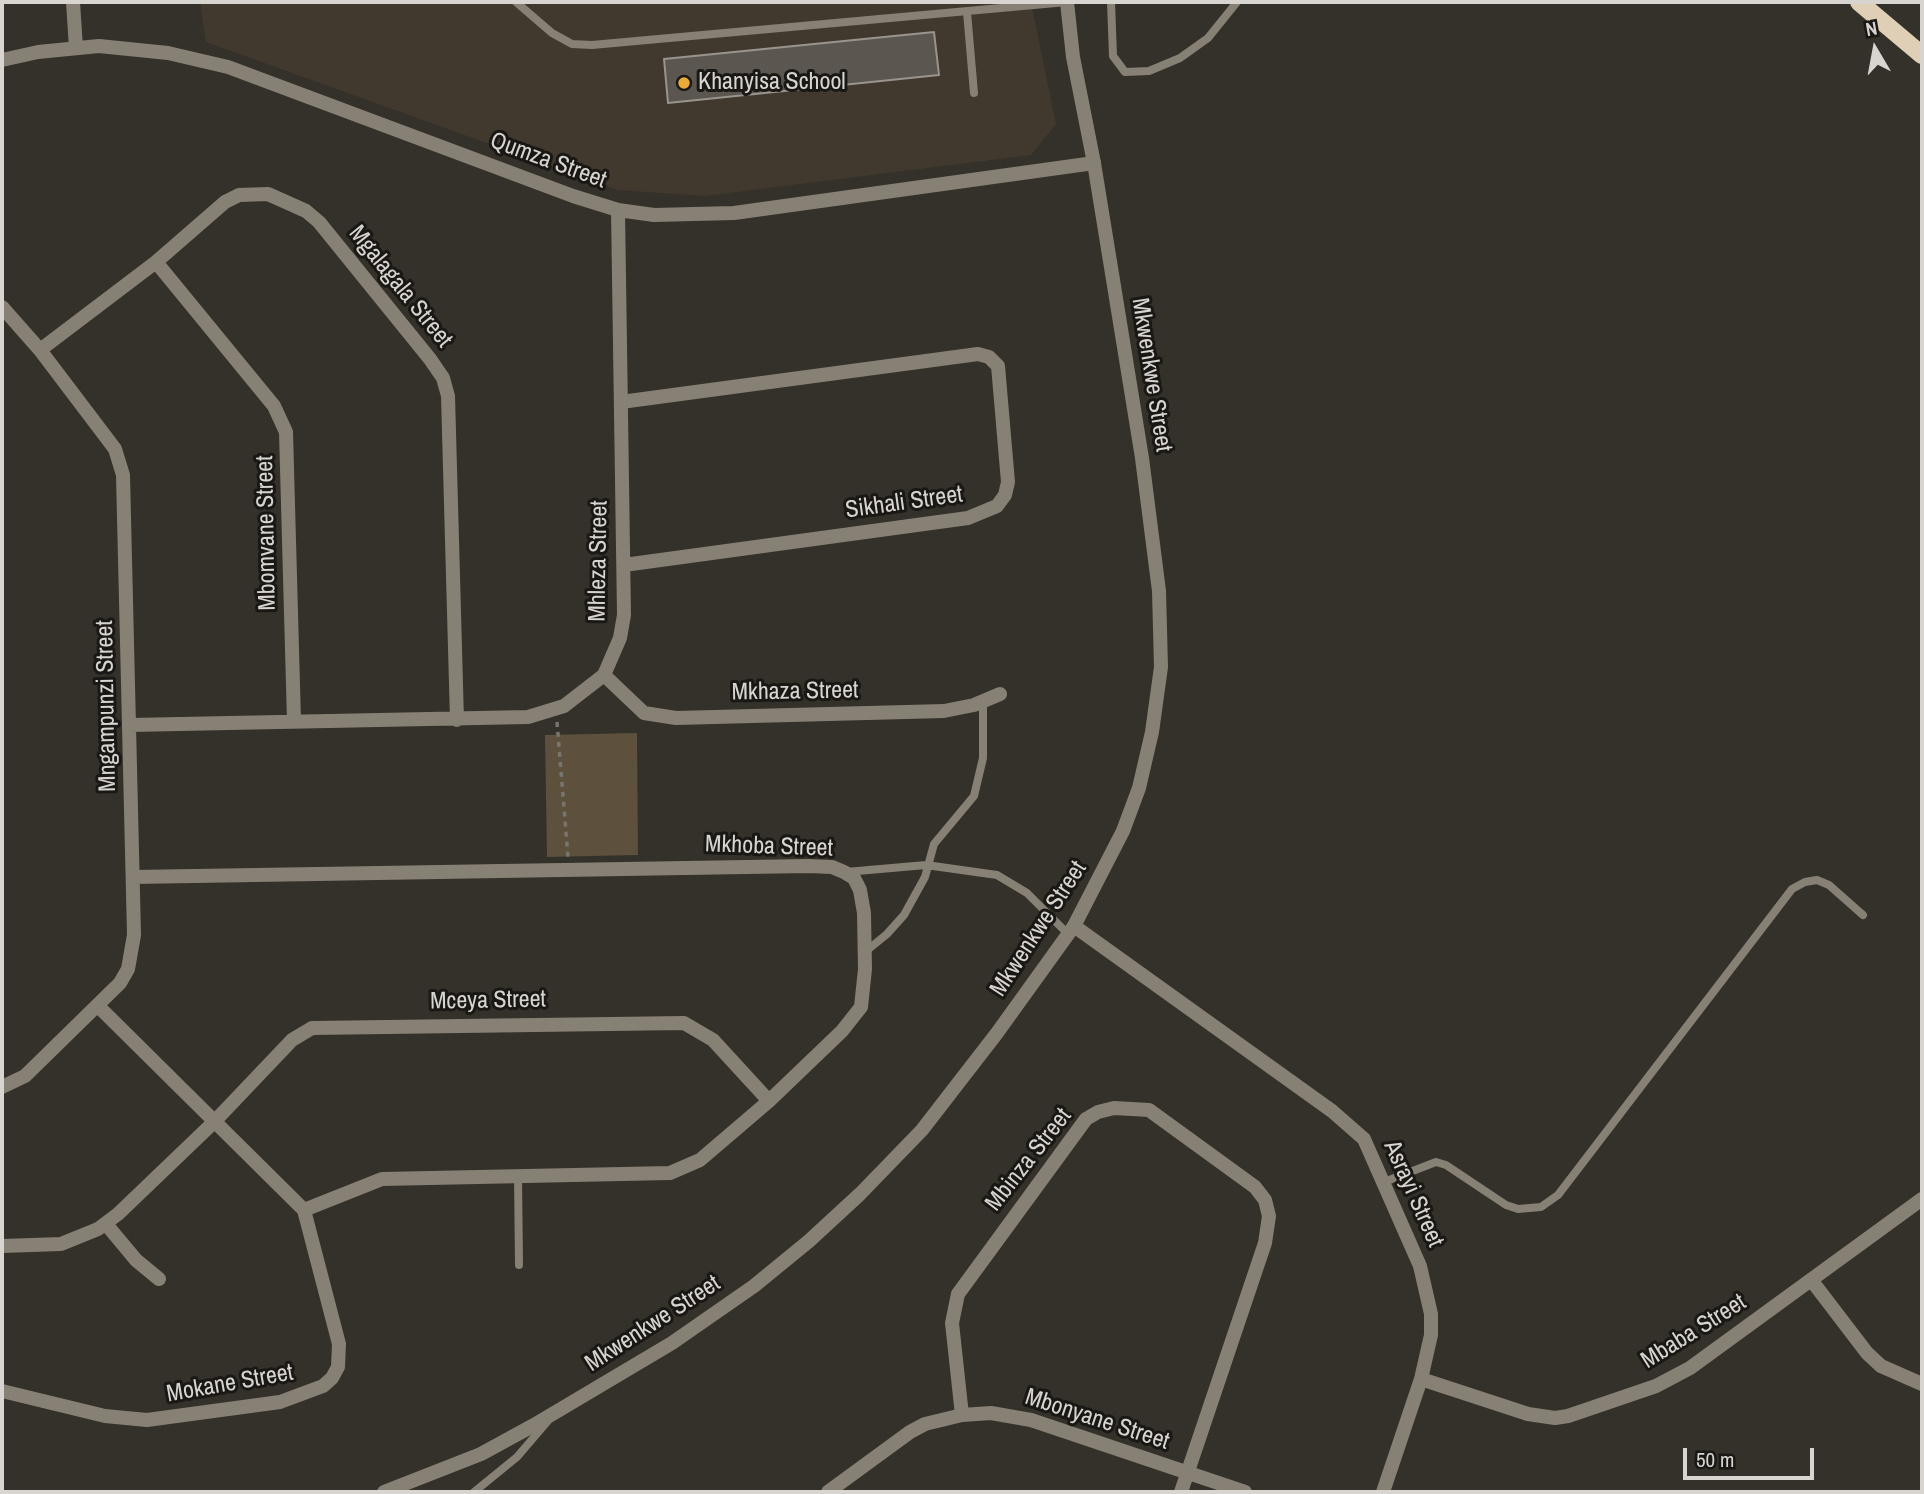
<!DOCTYPE html>
<style>
body{margin:0}
#map{position:relative;width:1924px;height:1494px;overflow:hidden;background:#34302a;font-family:"Archivo Narrow",sans-serif}
canvas{display:block}
.frame{position:absolute;inset:0;border:4px solid #d8d5d1;pointer-events:none}
.north{position:absolute;left:1840px;top:14px;width:70px;height:70px;-webkit-text-stroke:5px #1a1815;paint-order:stroke;rotate:350deg;font-size:19px;font-weight:700;line-height:28px;text-align:center;color:#d8d5d1}
.north::after{content:'';display:block;margin:auto;width:24px;height:32px;background:#d8d5d1;clip-path:polygon(50% 0,100% 100%,50% 72%,0 100%)}
.scale{position:absolute;left:1683px;top:1448px;width:131px;height:32px;box-sizing:border-box;border:4px solid #d8d5d1;border-top:0;padding-left:9px;font-size:21px;line-height:24px;white-space:nowrap;color:#d8d5d1;-webkit-text-stroke:5px #1a1815;paint-order:stroke}
</style>
<div id="map">
<canvas width="1924" height="1494"></canvas>
<div class="frame"></div>
<div class="north">N</div>
<div class="scale">50 m</div>
</div>
<script>
const ctx = document.querySelector('canvas').getContext('2d');
ctx.lineJoin = 'round';
function fillPath(path, color) { ctx.fillStyle = color; ctx.fill(path, 'evenodd'); }
const toPath = rows => new Path2D(rows.map(r => 'M' + r).join(''));
function trace(path, color, width, dash) { ctx.strokeStyle = color; ctx.lineWidth = width; ctx.lineCap = dash ? 'butt' : 'round'; ctx.setLineDash(dash || []); ctx.stroke(path); }
function write(font, color, halo, rows, align = 'center') {
  ctx.font = font + ' "Archivo Narrow",sans-serif'; ctx.lineWidth = 6; ctx.setLineDash([]); ctx.textBaseline = 'middle'; ctx.strokeStyle = halo; ctx.fillStyle = color; for (const [text, x, y, turn = 0] of rows) {
    ctx.save(); ctx.translate(x, y); ctx.rotate((+turn || 0) * Math.PI / 180); ctx.textAlign = isNaN(turn) ? turn : align; if (halo) ctx.strokeText(text, 0, 0); ctx.fillText(text, 0, 0); ctx.restore();
  }
}
const built = toPath([
 [200,2,1031,2,1056,124,1031,155,705,196,617,190,206,42]
]);
const green = toPath([
 [637,733,638,855,547,857,545,735]
]);
const building = toPath([
 [934,32,939,75,668,103,664,59,934,32]
]);
const path = toPath([
 [557,722,568,857]
]);
const service = toPath([
 [516,2,552,33,572,44,592,45,1067,2],
 [1111,2,1113,56,1125,72,1149,71,1180,58,1208,38,1237,2],
 [967,12,974,93],
 [846,872,926,865,997,875,1027,893,1068,934],
 [865,952,887,934,904,915,925,877,934,844,974,796,983,758,983,701],
 [518,1175,519,1265],
 [1384,1182,1436,1162,1446,1165,1506,1205,1518,1209,1541,1207,1558,1195,1792,889,1805,882,1817,880,1829,885,1863,915],
 [474,1492,517,1457,547,1422]
]);
const minor = toPath([
 [73,2,76,48],
 [2,60,38,52,99,46,168,53,228,67,573,196,618,210,654,215,734,213,1094,163],
 [156,262,274,406,286,432,294,721],
 [2,307,40,350,115,449,123,475,134,935,128,969,120,983,25,1076,2,1087],
 [40,350,156,262,225,202,239,195,268,194,306,211,319,222,430,359,443,378,448,396,457,720],
 [621,402,978,354,989,357,998,366,1008,482,1005,495,997,506,968,518,624,565],
 [604,675,644,713,676,718,944,711,974,705,1000,694],
 [130,725,528,717,564,706,604,675,620,638,624,615,618,210],
 [133,877,808,866,832,867,844,872,854,878,860,890,864,913,865,969,861,1007,842,1031,769,1101,700,1160,670,1173,382,1179,304,1210],
 [1074,926,1332,1111,1364,1139,1420,1266,1431,1314,1431,1335,1421,1379,1383,1492],
 [106,1224,136,1260,159,1279],
 [2,1246,61,1244,98,1229,118,1214,214,1122,292,1040,312,1028,684,1023,713,1040,769,1101],
 [1812,1281,1867,1353,1881,1366,1922,1384],
 [1421,1379,1528,1414,1555,1418,1568,1416,1656,1386,1690,1368,1922,1199],
 [2,1391,105,1416,147,1420,280,1402,323,1386,332,1378,338,1367,339,1344,304,1210,98,1006],
 [962,1415,952,1323,958,1294,1086,1119,1098,1112,1114,1108,1149,1110,1255,1187,1265,1200,1269,1216,1265,1243,1181,1492],
 [828,1492,910,1432,925,1424,962,1415,991,1413,1031,1420,1245,1492]
]);
const tertiary = toPath([
 [384,1492,481,1454,534,1425,672,1343,754,1286,809,1241,860,1194,922,1130,997,1033,1074,926,1123,831,1139,788,1152,732,1161,667,1159,591,1142,458,1094,163,1073,57,1067,2]
]);
const primary = toPath([
 [1859,2,1922,55]
]);
const markers = [
 [684,83,7,"#e9ab38"]
];
const poiNames = [
 ["Khanyisa School",698,83]
];
const streetNames = [
 ["Qumza Street",548,161,20],
 ["Mgalagala Street",400,287,51],
 ["Mkwenkwe Street",1151,375,81],
 ["Sikhali Street",904,503,-8],
 ["Mbomvane Street",267,533,-91],
 ["Mhleza Street",599,561,-89],
 ["Mkhaza Street",795,692,-1],
 ["Mngampunzi Street",107,706,-91],
 ["Mkhoba Street",769,847,2],
 ["Mkwenkwe Street",1039,929,-57],
 ["Mceya Street",488,1001,-1],
 ["Mbinza Street",1029,1160,-52],
 ["Asrayi Street",1413,1194,66],
 ["Mkwenkwe Street",653,1324,-33],
 ["Mbaba Street",1694,1332,-32],
 ["Mokane Street",230,1384,-10],
 ["Mbonyane Street",1097,1420,18]
];
fillPath(built, '#41392e');
fillPath(green, '#5d503c');
fillPath(building, '#5b5750');
trace(building, '#99948d', 2);
trace(path, '#78746f', 3.5, [5, 5]);
trace(service, '#878074', 8);
trace(minor, '#878074', 14);
trace(tertiary, '#878074', 14);
trace(primary, '#dfcfb6', 18);
for (const [x, y, r, color] of markers) { const dot = new Path2D(); dot.arc(x, y, r, 0, 2 * Math.PI); ctx.fillStyle = color; ctx.fill(dot); trace(dot, '#1a1815', 2.5); }
write('24px', '#d8d5d1', '#1a1815', poiNames, 'left');
write('24px', '#d8d5d1', '#1a1815', streetNames);
</script>
